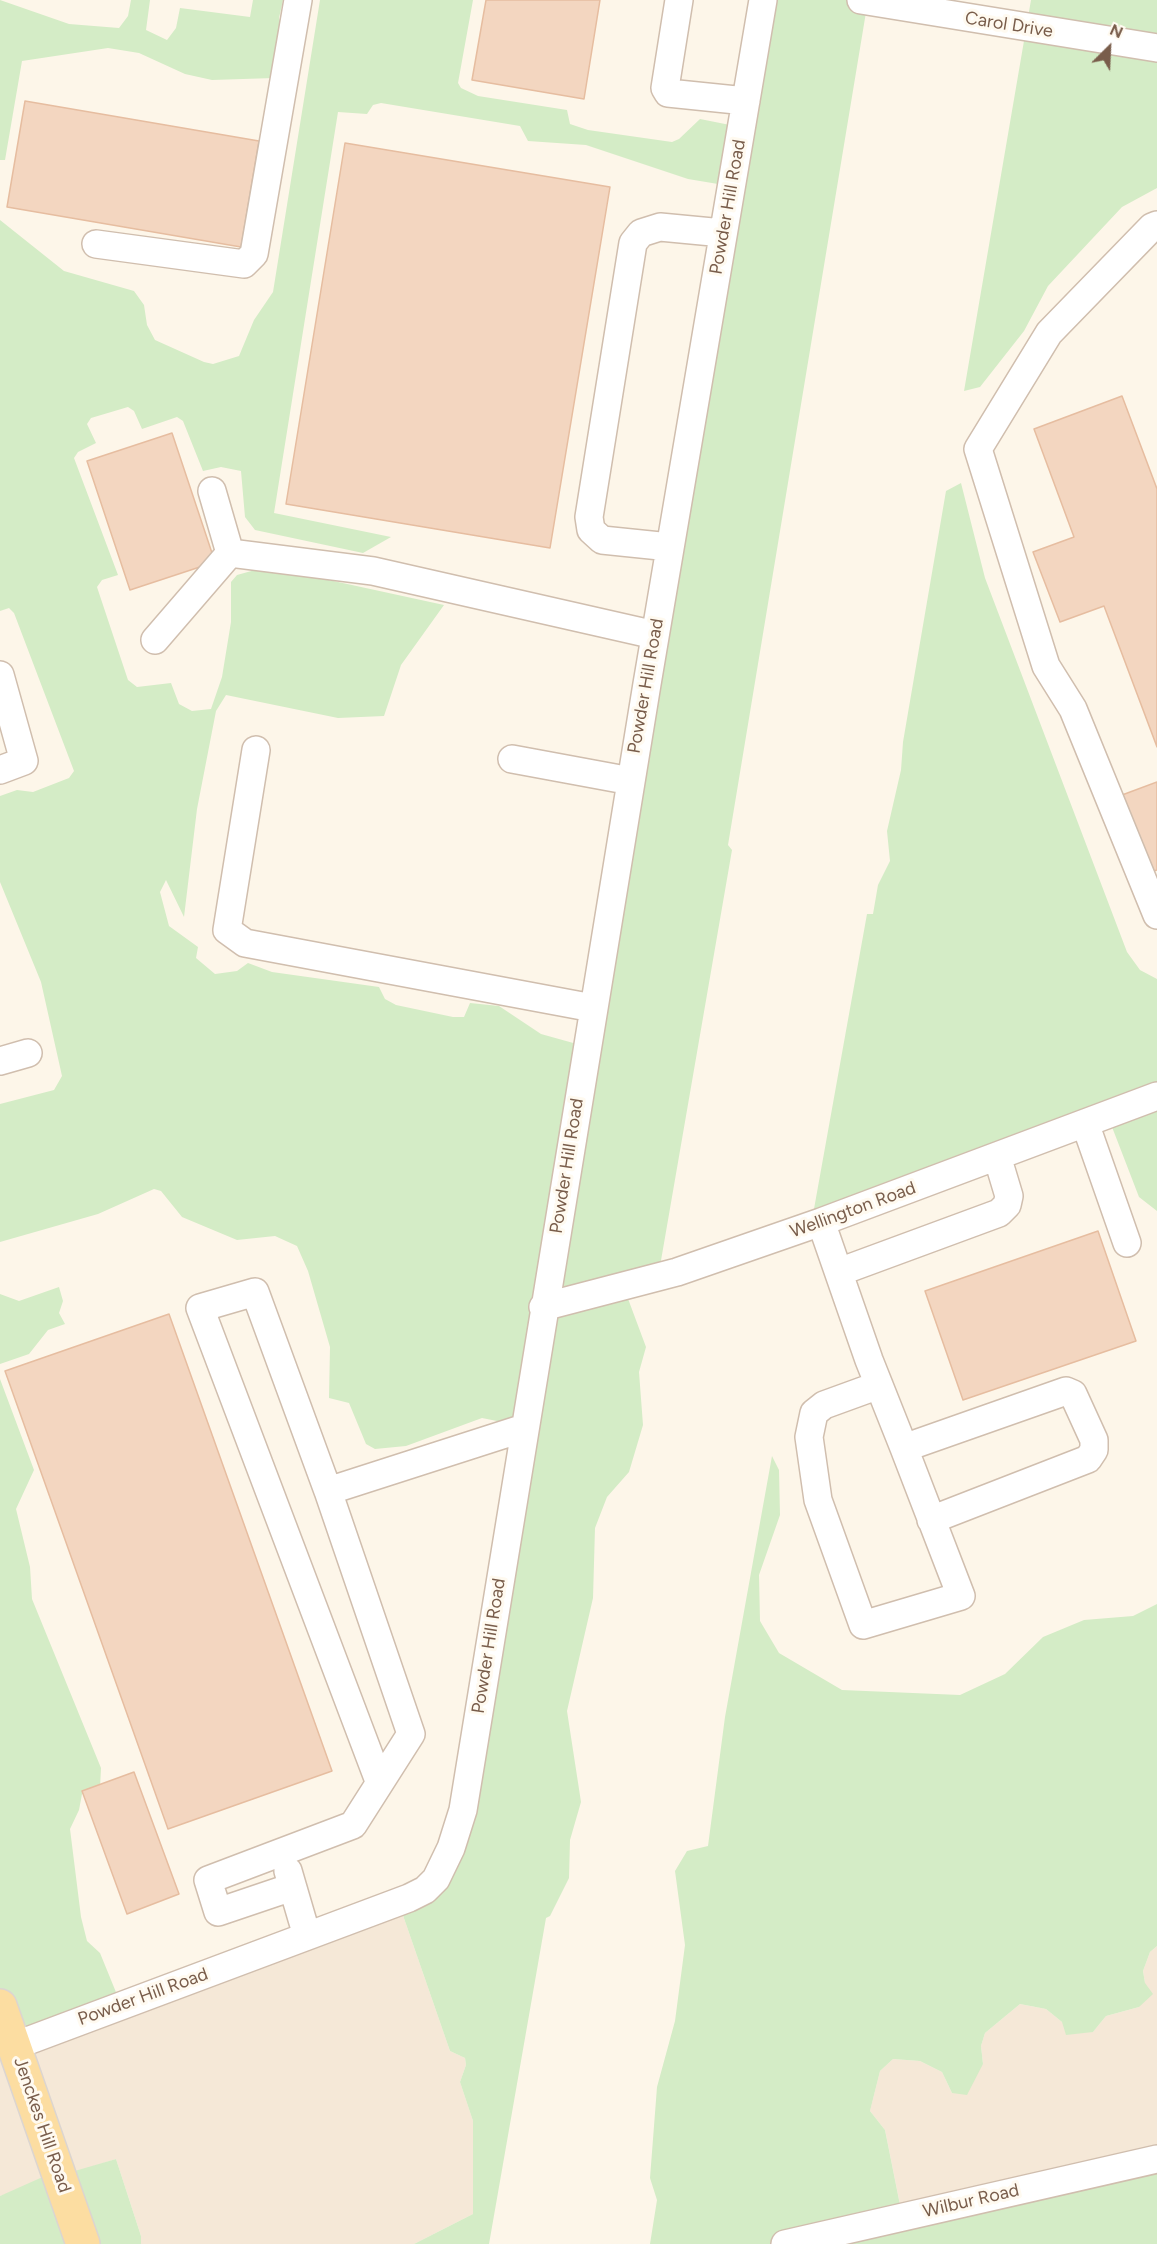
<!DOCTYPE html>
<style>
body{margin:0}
#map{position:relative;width:1157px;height:2244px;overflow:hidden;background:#fdf6e9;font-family:Figtree,sans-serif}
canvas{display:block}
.north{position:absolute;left:1079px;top:18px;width:60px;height:60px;-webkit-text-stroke:4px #fffaf0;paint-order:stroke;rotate:24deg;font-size:16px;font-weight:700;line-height:24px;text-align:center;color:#795d4b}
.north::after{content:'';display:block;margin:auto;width:21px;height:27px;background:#795d4b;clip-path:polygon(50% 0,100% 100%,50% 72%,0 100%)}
</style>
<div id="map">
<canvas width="1157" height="2244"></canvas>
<div class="north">N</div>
</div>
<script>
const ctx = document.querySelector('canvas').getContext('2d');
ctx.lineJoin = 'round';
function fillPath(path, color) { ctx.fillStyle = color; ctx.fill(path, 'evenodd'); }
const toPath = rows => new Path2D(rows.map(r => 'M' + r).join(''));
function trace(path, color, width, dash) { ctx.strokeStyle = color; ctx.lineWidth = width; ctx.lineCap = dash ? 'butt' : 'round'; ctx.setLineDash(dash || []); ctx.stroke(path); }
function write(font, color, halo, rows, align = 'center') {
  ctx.font = font + ' Figtree,sans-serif'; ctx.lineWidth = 6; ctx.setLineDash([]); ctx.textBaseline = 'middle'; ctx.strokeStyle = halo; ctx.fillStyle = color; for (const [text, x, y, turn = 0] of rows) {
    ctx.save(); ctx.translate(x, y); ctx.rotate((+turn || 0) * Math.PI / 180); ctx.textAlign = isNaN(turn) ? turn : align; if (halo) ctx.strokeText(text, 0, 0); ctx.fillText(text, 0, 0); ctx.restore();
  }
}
const residential = toPath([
 [398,1901,450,2051,465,2058,466,2065,460,2082,473,2121,473,2214,414,2244,141,2244,141,2236,116,2159,0,2196,0,2049],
 [1157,1946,1157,2158,902,2215,885,2130,870,2111,880,2071,893,2059,920,2061,942,2072,952,2093,983,2064,981,2046,985,2033,1020,2004,1046,2009,1062,2022,1093,2032,1106,2016,1139,2007,1145,1983,1143,1971,1150,1952]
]);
const green = toPath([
 [0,0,69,24,119,28,128,16,131,0,150,0,146,30,167,40,176,28,180,8,250,17,253,0,283,0,279,18,283,31,274,78,212,80,185,74,139,53,108,48,22,61,5,160,0,160],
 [320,0,473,0,458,83,461,88,478,96,567,110,570,124,588,130,672,142,679,139,700,119,740,127,763,0,868,0,728,845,732,850,659,1272,627,1296,646,1347,639,1372,643,1425,629,1472,607,1497,595,1528,593,1598,567,1711,581,1802,570,1840,569,1878,550,1916,546,1918,489,2244,414,2244,473,2214,473,2121,460,2082,466,2065,465,2058,450,2051,398,1901,440,1872,522,1426,482,1418,406,1446,375,1449,366,1444,349,1403,329,1398,330,1347,308,1271,297,1246,275,1236,237,1240,182,1217,161,1191,154,1189,98,1214,0,1242,0,1104,54,1090,62,1076,41,982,0,882,0,796,17,790,33,792,69,778,74,771,14,613,9,608,0,611,0,220,64,271,134,291,144,305,147,325,155,340,204,362,213,364,239,356,254,320,273,292],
 [381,103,520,126,528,141,586,145,688,179,730,186,584,1046,541,1034,499,1006,470,1003,464,1017,453,1017,396,1005,385,999,379,987,272,972,248,963,237,971,215,974,196,958,198,947,169,926,160,892,166,880,184,917,197,809,216,711,226,695,338,718,384,716,401,665,444,605,315,577,255,570,237,575,231,582,231,622,222,677,211,709,192,711,179,704,171,683,137,687,128,680,97,587,102,580,118,575,74,458,78,452,96,443,87,424,91,418,128,407,134,411,142,429,177,417,183,421,203,471,221,467,241,471,245,517,255,530,363,553,391,537,274,513,338,112,367,114,373,105],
 [1031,0,1157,0,1157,188,1122,207,1048,286,1024,331,980,387,964,391],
 [961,483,985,578,1127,952,1140,970,1157,979,1157,1211,1139,1197,1107,1114,812,1220,867,914,873,914,878,885,890,861,887,831,901,770,903,742,946,491],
 [59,1287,63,1301,59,1313,65,1324,48,1330,29,1354,0,1364,0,1294,19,1301],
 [0,1379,34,1470,16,1509,30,1567,32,1599,101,1768,100,1788,82,1794,79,1810,70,1829,81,1917,87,1941,100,1953,120,2002,0,2049],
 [772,1456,779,1470,780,1515,759,1575,760,1621,779,1653,842,1690,960,1695,1005,1674,1043,1637,1084,1620,1133,1616,1157,1604,1157,1946,1150,1952,1143,1971,1145,1983,1153,1994,1139,2007,1106,2016,1093,2032,1066,2035,1062,2022,1046,2009,1020,2004,985,2033,981,2046,983,2064,967,2095,952,2093,942,2072,920,2061,893,2059,880,2071,870,2111,885,2130,902,2215,1157,2158,1157,2244,650,2244,657,2200,650,2178,657,2087,675,2021,685,1945,675,1871,687,1851,708,1846,725,1717],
 [116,2159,141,2236,141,2244,0,2244,0,2196,56,2171,61,2175]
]);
const building = toPath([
 [486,0,600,0,584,99,472,80,486,0],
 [25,101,259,141,241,247,7,207,25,101],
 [345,143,610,187,550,548,286,504,345,143],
 [1122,396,1157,489,1157,747,1104,606,1060,622,1033,552,1074,537,1034,429,1122,396],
 [172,433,215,562,130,590,87,461,172,433],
 [1157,782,1157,870,1151,872,1122,795,1157,782],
 [1098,1231,1136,1341,963,1400,925,1291,1098,1231],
 [169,1314,332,1771,168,1829,5,1371,169,1314],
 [134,1772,179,1894,127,1914,82,1791,134,1772]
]);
const minor = toPath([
 [679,0,665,88,668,93,746,101],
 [861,0,1157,48],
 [1157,225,1152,227,1049,333,978,449,1046,666,1073,709,1157,915],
 [96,244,244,264,254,254,298,0],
 [212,491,230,553,373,571,655,635],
 [670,547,602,540,591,530,589,517,633,243,641,233,660,227,723,233],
 [155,640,230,553],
 [0,675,24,761,0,770],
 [256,750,227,930,245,943,593,1008],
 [512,759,631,781],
 [0,1061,28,1053],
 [1085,1123,1127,1243],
 [821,1222,869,1360,904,1448,961,1596,863,1625,818,1500,809,1437,814,1413,824,1405,879,1385],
 [839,1272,999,1213,1007,1205,1009,1196,997,1156],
 [543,1307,677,1272,821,1222,1157,1096],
 [904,1448,1066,1391,1073,1394,1094,1440,1094,1450,1088,1459,931,1520],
 [379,1781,200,1308,255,1292,328,1491,524,1428],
 [288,1871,307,1936],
 [292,1887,218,1912,208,1880,353,1825,411,1734,328,1491],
 [14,2046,409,1898,425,1890,436,1879,451,1848,463,1810,647,684,763,0],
 [785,2244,1157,2159]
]);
const major = toPath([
 [0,2006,83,2244]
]);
const streetNames = [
 ["Carol Drive",1009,25,9],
 ["Powder Hill Road",728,207,-80],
 ["Powder Hill Road",646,686,-80],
 ["Powder Hill Road",567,1166,-81],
 ["Wellington Road",853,1210,-20],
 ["Powder Hill Road",489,1646,-81],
 ["Powder Hill Road",143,1997,-20],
 ["Jenckes Hill Road",42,2125,71],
 ["Wilbur Road",971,2201,-13]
];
fillPath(residential, '#f5e8d7');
fillPath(green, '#d4ecc6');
fillPath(building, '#f3d6c0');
trace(building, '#e6bda0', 1.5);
trace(minor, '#d0beae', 30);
trace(major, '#dcd5d0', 36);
trace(minor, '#fff', 27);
trace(major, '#fcdda1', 33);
write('18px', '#795d4b', '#fffaf0', streetNames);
</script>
